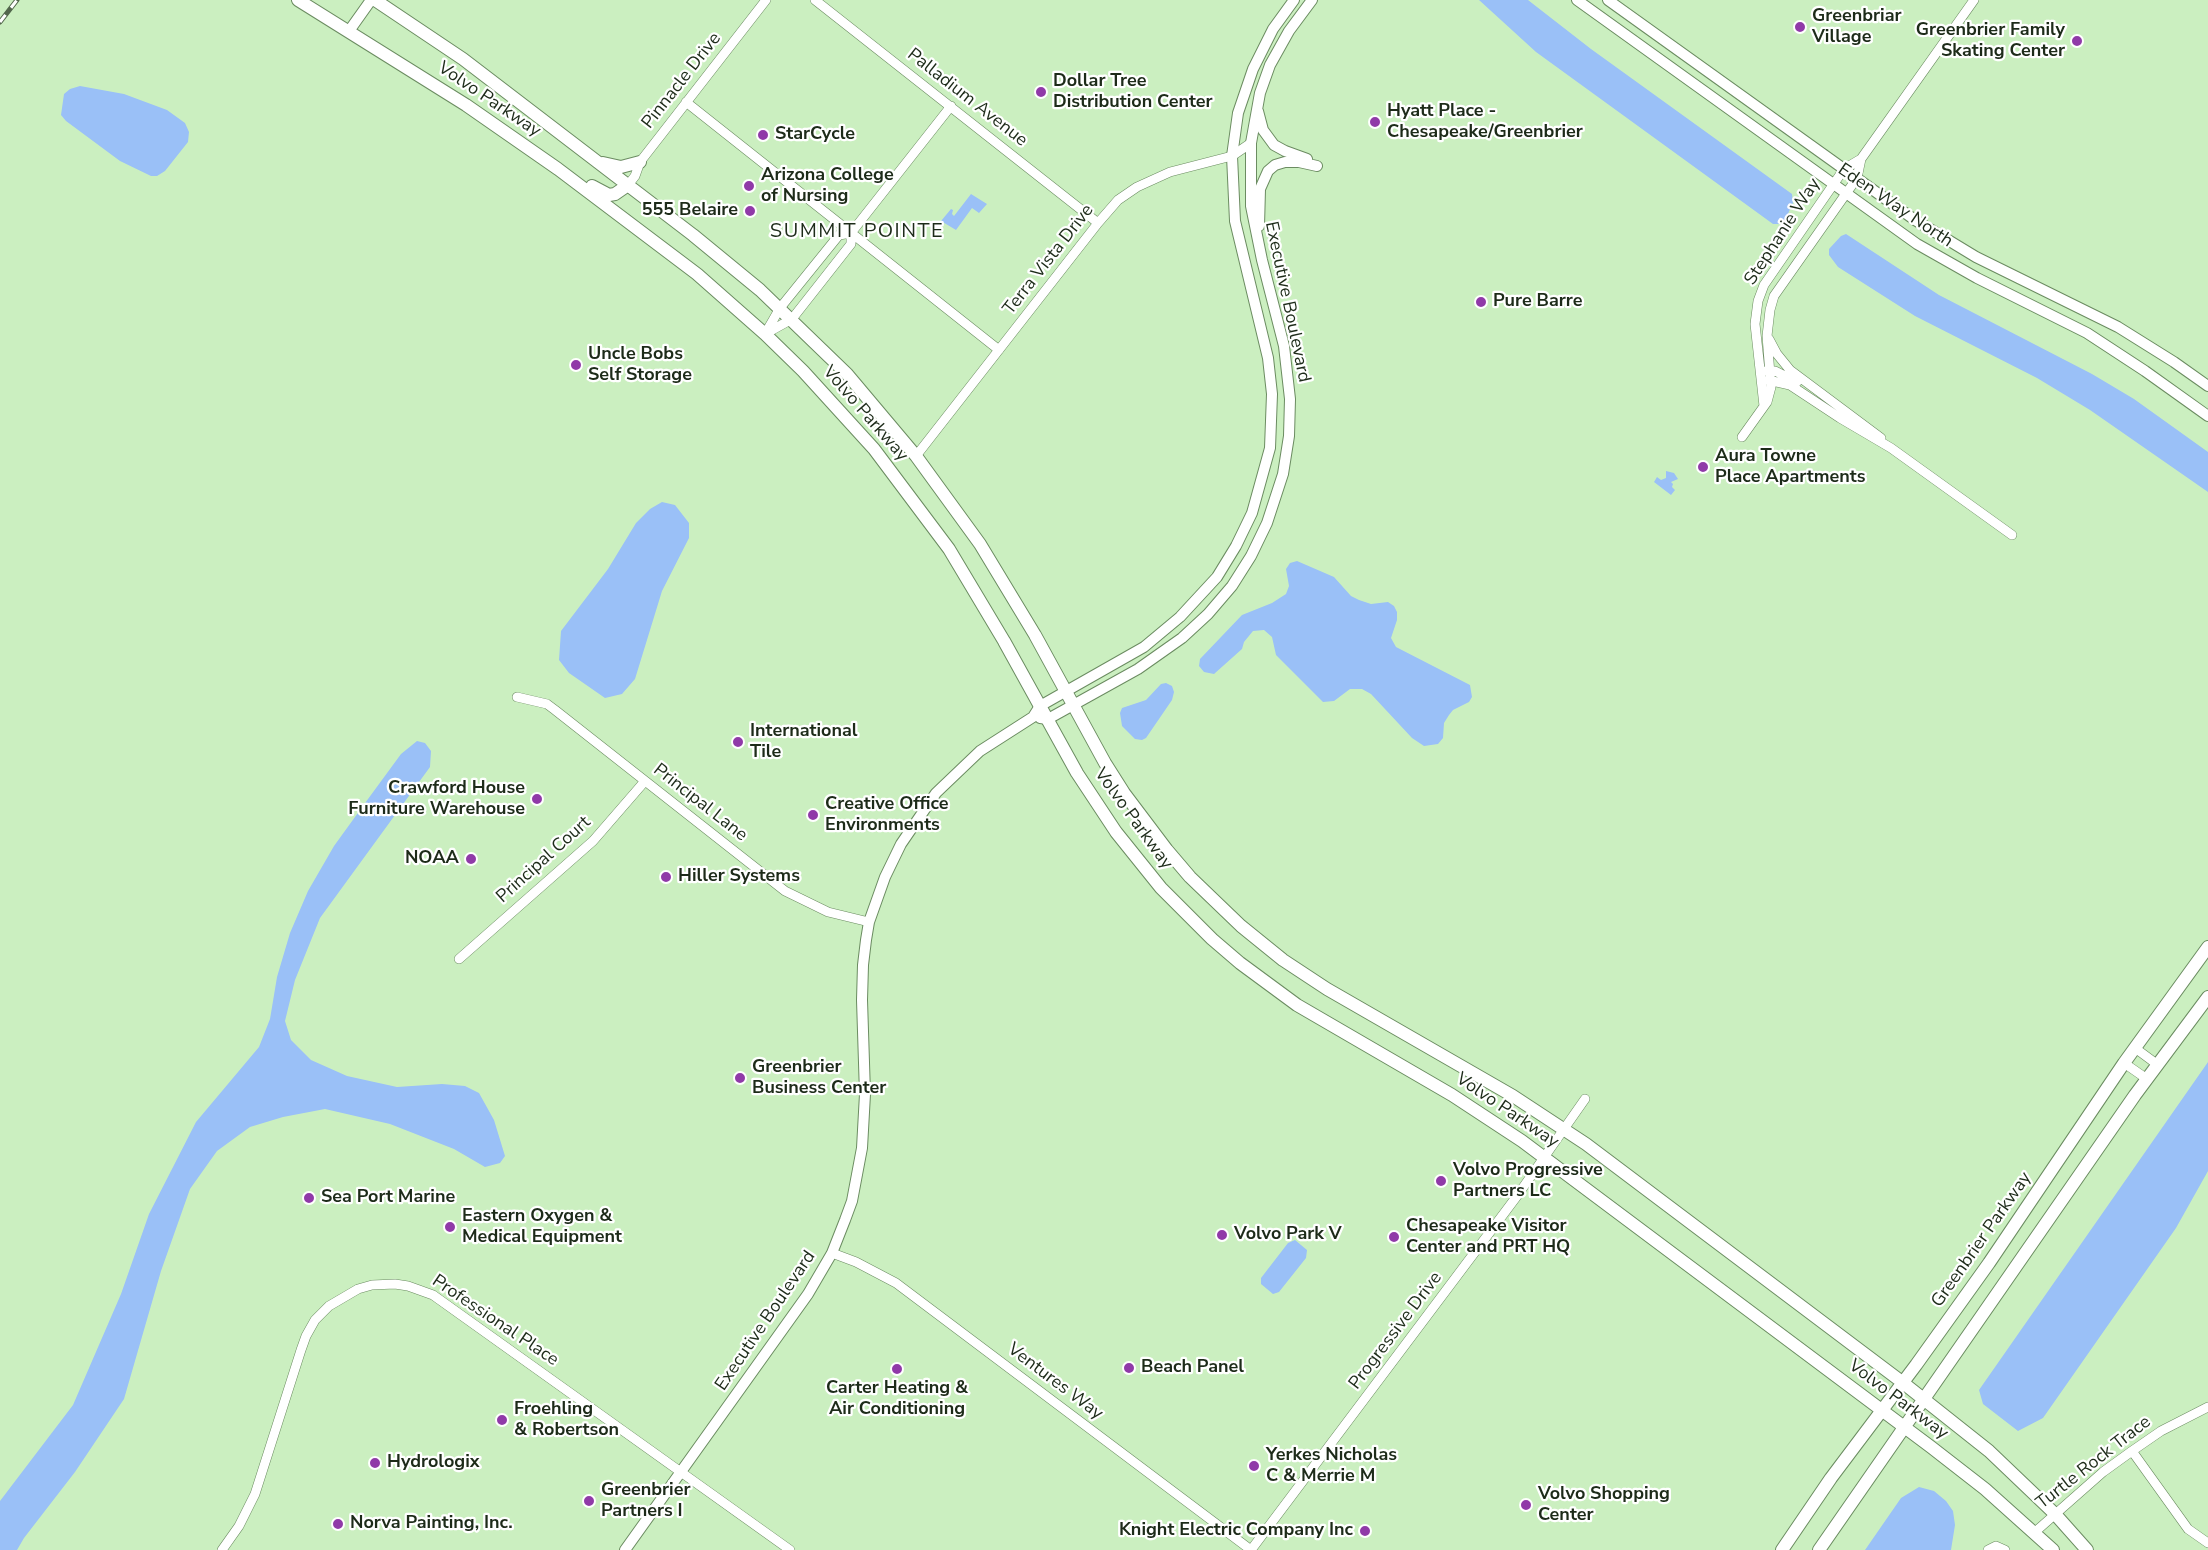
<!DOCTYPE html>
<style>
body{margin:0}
canvas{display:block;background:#cbefc0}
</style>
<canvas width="2208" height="1550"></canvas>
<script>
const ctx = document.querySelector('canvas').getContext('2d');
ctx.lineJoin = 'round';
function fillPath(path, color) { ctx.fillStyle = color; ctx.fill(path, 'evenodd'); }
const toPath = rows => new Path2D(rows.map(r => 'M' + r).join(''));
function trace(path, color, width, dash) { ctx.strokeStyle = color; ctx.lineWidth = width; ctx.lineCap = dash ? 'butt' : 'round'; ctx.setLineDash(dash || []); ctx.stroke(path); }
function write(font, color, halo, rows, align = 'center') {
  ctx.font = font + ' "Nunito Sans",sans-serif'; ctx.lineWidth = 4.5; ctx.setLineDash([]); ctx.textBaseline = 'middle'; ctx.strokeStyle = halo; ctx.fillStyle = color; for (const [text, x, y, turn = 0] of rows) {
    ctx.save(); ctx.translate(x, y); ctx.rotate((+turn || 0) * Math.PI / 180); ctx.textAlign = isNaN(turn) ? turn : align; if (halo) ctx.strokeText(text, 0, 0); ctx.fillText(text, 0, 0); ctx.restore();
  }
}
const water = toPath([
 [1479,0,1528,0,1591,49,1792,194,1793,203,1785,220,1780,224,1773,224,1536,52],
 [80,86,124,94,167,110,185,123,189,132,188,142,165,171,157,176,151,176,120,161,66,121,61,115,64,94,70,89],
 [971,194,987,204,979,213,972,208,956,230,941,221,951,209,953,210,952,214,954,216],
 [1846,234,1939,295,2092,374,2134,399,2208,452,2208,492,2090,410,2037,378,1915,316,1838,267,1829,255,1829,249,1841,236],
 [1666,471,1674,473,1678,479,1671,482,1673,484,1672,487,1675,490,1671,495,1654,482,1657,477,1661,480,1666,478],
 [662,502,675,505,689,523,689,538,662,591,635,679,622,694,605,698,569,673,559,660,561,631,608,569,636,523,650,509],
 [1297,561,1334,577,1351,596,1359,600,1371,604,1388,602,1394,606,1397,612,1397,620,1391,638,1396,647,1470,685,1472,697,1469,702,1453,710,1449,715,1444,723,1443,738,1438,744,1424,746,1412,738,1371,694,1362,689,1350,689,1334,701,1323,702,1276,655,1272,637,1264,630,1253,631,1244,642,1242,649,1214,674,1204,672,1199,666,1200,659,1242,615,1272,603,1286,594,1289,586,1286,569,1290,563],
 [1166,683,1172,686,1174,692,1172,700,1146,738,1142,740,1135,739,1122,726,1120,713,1122,708,1146,700,1161,684],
 [417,741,425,743,431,751,430,767,320,918,295,980,285,1021,291,1040,311,1060,347,1076,397,1087,442,1084,465,1086,479,1093,494,1120,505,1156,500,1163,485,1167,454,1149,390,1124,325,1109,283,1117,250,1127,217,1151,190,1189,161,1271,124,1399,75,1472,24,1538,17,1550,0,1550,0,1501,73,1405,121,1294,149,1214,196,1122,259,1047,270,1019,277,977,290,933,308,891,334,846,368,799,401,754],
 [2208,1062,2208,1171,2176,1228,2043,1418,2018,1431,1983,1404,1979,1390],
 [1295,1240,1307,1250,1306,1258,1279,1292,1273,1294,1261,1284,1261,1278,1288,1243],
 [1919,1487,1934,1491,1946,1501,1953,1511,1955,1525,1951,1550,1865,1550,1901,1498]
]);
const minor = toPath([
 [815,0,1098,223],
 [686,102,999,350],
 [628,185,635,176,640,162,766,0],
 [765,334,792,319,851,244,851,233,951,106],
 [765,334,780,308,839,235,851,233],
 [1769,339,1777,354,1790,370,1881,438],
 [1765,371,1775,371,1797,382],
 [1768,380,1790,385,1840,418,1891,448,2012,535],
 [1764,406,1755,324,1758,301,1764,285,1844,169,1861,159,1974,0],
 [1742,437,1767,402,1771,387,1767,336,1770,310,1774,296,1857,178,1861,159],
 [916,456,1098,223,1118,200,1137,187,1170,172,1232,156,1251,143],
 [517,697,547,704,555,710,785,891,828,912,869,922],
 [459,959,593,841,645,781],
 [2135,1048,2158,1065],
 [2124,1063,2147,1079],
 [832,1253,856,1262,896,1283,1251,1550],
 [2132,1451,2188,1529,2208,1543],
 [2035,1532,2103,1472,2132,1451,2161,1431,2208,1407],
 [222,1550,239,1526,255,1494,301,1350,306,1336,315,1320,329,1306,358,1289,372,1285,395,1284,408,1286,433,1295,790,1550],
 [1251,1550,1517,1196,1585,1099],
 [1988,1550,1996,1546,2005,1550]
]);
const tertiary = toPath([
 [1577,0,1917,244,1977,278,2087,333,2145,371,2208,416],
 [1608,0,1915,220,1976,257,2118,327,2174,362,2208,386],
 [349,31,371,0],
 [1258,111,1263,130,1274,145,1285,151,1307,159],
 [1259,226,1260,189,1268,171,1275,165,1285,162,1299,162,1317,166],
 [1040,718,1048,719,1138,669,1182,638,1208,614,1232,586,1251,556,1267,523,1283,474,1289,436,1290,399,1284,346,1262,260,1251,206,1251,143,1260,93,1270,65,1289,31,1312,0],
 [625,1550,808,1294,832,1253,845,1220,852,1201,862,1148,865,1094,862,1000,863,965,866,940,869,922,885,877,901,844,936,793,980,751,1033,717,1040,706,1144,647,1180,617,1217,577,1236,546,1252,513,1270,448,1272,394,1268,358,1235,221,1232,156,1238,113,1253,69,1273,29,1294,0]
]);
const secondary = toPath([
 [298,0,466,105,558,169,697,274,765,334,803,371,874,449,949,549,1004,641,1077,773,1116,832,1161,888,1212,939,1240,963,1297,1005,1452,1095,1522,1141,1931,1447,1985,1489,2053,1550],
 [375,0,463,59,693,235,760,290,847,374,916,456,980,544,1035,635,1105,763,1124,793,1167,850,1190,877,1241,926,1283,960,1327,989,1513,1096,1586,1144,1902,1382,1989,1451,2055,1514,2087,1550],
 [603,163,621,167,640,162],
 [592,186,609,195,615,194,628,185],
 [1782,1550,1831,1478,1916,1365,1989,1263,2124,1063,2208,947],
 [1819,1550,2135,1095,2208,997]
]);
const rail = toPath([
 [0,22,17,0]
]);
const markers = [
 [1800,27,6,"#903aa8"],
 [2077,41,6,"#903aa8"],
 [1041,92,6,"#903aa8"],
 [1375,122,6,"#903aa8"],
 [763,135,6,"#903aa8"],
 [749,186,6,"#903aa8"],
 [750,211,6,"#903aa8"],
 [1481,302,6,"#903aa8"],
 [576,365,6,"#903aa8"],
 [1703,467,6,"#903aa8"],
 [738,742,6,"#903aa8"],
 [537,799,6,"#903aa8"],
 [813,815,6,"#903aa8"],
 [471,859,6,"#903aa8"],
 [666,877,6,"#903aa8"],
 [740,1078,6,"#903aa8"],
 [1441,1181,6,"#903aa8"],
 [309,1198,6,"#903aa8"],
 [450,1227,6,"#903aa8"],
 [1222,1235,6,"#903aa8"],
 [1394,1237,6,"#903aa8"],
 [1129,1368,6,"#903aa8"],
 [897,1369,6,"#903aa8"],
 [502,1420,6,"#903aa8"],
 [375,1463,6,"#903aa8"],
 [1254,1466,6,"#903aa8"],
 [589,1501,6,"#903aa8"],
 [1526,1505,6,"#903aa8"],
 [338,1524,6,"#903aa8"],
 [1365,1531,6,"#903aa8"]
];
const poiNames = [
 ["Greenbriar",1812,17],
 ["Village",1812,38],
 ["Greenbrier Family",2065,31,"right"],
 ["Skating Center",2065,52,"right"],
 ["Dollar Tree",1053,82],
 ["Distribution Center",1053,103],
 ["Hyatt Place -",1387,112],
 ["Chesapeake/Greenbrier",1387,133],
 ["StarCycle",775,135],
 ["Arizona College",761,176],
 ["of Nursing",761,197],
 ["555 Belaire",738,211,"right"],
 ["Pure Barre",1493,302],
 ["Uncle Bobs",588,355],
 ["Self Storage",588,376],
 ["Aura Towne",1715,457],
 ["Place Apartments",1715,478],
 ["International",750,732],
 ["Tile",750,753],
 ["Crawford House",525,789,"right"],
 ["Furniture Warehouse",525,810,"right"],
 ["Creative Office",825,805],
 ["Environments",825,826],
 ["NOAA",459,859,"right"],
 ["Hiller Systems",678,877],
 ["Greenbrier",752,1068],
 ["Business Center",752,1089],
 ["Volvo Progressive",1453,1171],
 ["Partners LC",1453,1192],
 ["Sea Port Marine",321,1198],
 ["Eastern Oxygen &",462,1217],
 ["Medical Equipment",462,1238],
 ["Chesapeake Visitor",1406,1227],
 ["Center and PRT HQ",1406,1248],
 ["Volvo Park V",1234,1235],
 ["Beach Panel",1141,1368],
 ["Carter Heating &",897,1389,"center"],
 ["Air Conditioning",897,1410,"center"],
 ["Froehling",514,1410],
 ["& Robertson",514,1431],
 ["Yerkes Nicholas",1266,1456],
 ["C & Merrie M",1266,1477],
 ["Hydrologix",387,1463],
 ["Greenbrier",601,1491],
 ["Partners I",601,1512],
 ["Volvo Shopping",1538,1495],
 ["Center",1538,1516],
 ["Norva Painting, Inc.",350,1524],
 ["Knight Electric Company Inc",1353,1531,"right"]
];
const streetNames = [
 ["Pinnacle Drive",682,81,-52],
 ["Palladium Avenue",967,98,38],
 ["Volvo Parkway",489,100,34],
 ["Eden Way North",1895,206,34],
 ["Stephanie Way",1783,232,-57],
 ["Terra Vista Drive",1049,260,-52],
 ["Executive Boulevard",1287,302,78],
 ["Volvo Parkway",865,414,49],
 ["Principal Lane",700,803,38],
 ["Volvo Parkway",1133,819,54],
 ["Principal Court",544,860,-42],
 ["Volvo Parkway",1507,1111,34],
 ["Greenbrier Parkway",1982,1240,-55],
 ["Professional Place",495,1321,34],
 ["Executive Boulevard",766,1321,-56],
 ["Progressive Drive",1396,1331,-53],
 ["Ventures Way",1055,1382,37],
 ["Volvo Parkway",1898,1400,37],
 ["Turtle Rock Trace",2094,1463,-38]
];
const neighbourhoodNames = [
 ["SUMMIT POINTE",857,232]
];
fillPath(water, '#9ac0f7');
trace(minor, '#6b8c61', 10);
trace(tertiary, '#6b8c61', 12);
trace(secondary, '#6b8c61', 14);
trace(minor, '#fff', 9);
trace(tertiary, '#fff', 10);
trace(secondary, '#fff', 12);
trace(rail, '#52674c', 5);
trace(rail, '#fff', 3, [9]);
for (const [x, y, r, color] of markers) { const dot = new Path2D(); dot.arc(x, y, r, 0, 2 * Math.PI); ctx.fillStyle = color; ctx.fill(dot); trace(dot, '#fff', 2); }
write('bold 18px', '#1d2b19', '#fff', poiNames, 'left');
write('18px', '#1d2b19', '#fff', streetNames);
ctx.letterSpacing = '1.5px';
write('20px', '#1d2b19', '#fff', neighbourhoodNames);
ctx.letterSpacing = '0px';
</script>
